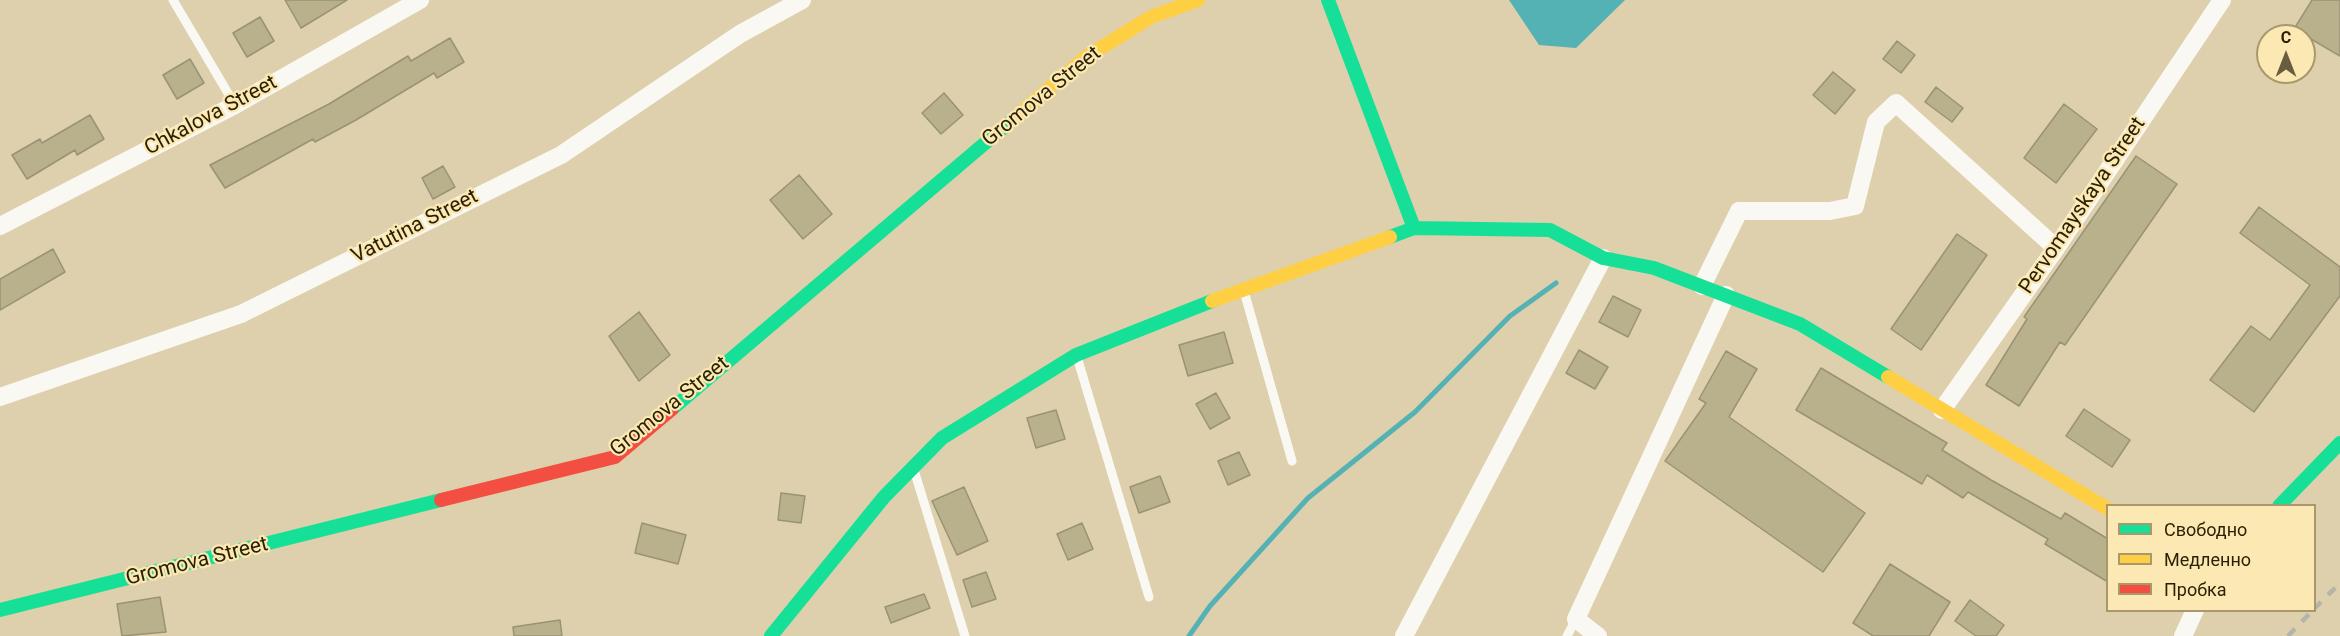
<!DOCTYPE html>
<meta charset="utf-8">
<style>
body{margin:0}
#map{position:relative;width:2340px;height:636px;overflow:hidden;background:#ded0ac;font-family:Roboto,sans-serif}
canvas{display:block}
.legend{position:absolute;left:2106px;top:504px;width:210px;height:108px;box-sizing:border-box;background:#fce8b2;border:2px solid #a8986c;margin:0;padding:8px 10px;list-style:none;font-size:18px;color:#291f03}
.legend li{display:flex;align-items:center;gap:12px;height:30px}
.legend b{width:30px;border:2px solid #a8986c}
.north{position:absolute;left:2256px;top:24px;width:60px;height:60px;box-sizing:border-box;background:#fce8b2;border:2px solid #a8986c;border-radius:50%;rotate:0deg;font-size:16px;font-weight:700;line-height:24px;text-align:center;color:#291f03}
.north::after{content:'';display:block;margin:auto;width:21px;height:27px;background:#685d3e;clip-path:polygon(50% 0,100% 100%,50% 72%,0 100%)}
</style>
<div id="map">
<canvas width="2340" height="636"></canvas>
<ul class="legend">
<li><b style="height:8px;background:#16e098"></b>Свободно</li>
<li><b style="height:8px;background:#ffcf43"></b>Медленно</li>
<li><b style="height:8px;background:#f24e42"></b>Пробка</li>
</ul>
<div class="north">С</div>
</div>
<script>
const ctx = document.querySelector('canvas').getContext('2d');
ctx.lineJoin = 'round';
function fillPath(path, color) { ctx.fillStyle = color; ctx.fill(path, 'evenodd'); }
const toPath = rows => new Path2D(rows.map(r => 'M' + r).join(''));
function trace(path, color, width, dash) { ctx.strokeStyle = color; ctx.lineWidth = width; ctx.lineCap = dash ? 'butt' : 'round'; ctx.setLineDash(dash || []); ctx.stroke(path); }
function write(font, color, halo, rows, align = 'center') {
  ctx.font = font + ' Roboto,sans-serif'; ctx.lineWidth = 4.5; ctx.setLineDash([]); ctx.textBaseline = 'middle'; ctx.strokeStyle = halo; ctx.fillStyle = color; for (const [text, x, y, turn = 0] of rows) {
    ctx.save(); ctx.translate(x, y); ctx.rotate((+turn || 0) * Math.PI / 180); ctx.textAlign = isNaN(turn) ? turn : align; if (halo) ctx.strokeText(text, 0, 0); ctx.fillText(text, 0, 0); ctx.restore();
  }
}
const water = toPath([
 [1509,0,1625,0,1576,48,1539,45]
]);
const stream = toPath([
 [1189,636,1210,606,1308,498,1415,412,1510,316,1556,283]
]);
const building = toPath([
 [285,0,347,0,301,28,285,0],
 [2312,0,2340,0,2340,56,2294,29,2312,0],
 [260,17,274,41,247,57,233,33,260,17],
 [450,38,464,62,437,78,434,73,356,120,315,142,313,139,225,188,210,165,329,104,408,56,411,61,450,38],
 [1897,41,1915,55,1901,73,1883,59,1897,41],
 [190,59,204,83,177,99,163,75,190,59],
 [1833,72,1855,90,1835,114,1813,95,1833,72],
 [1936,87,1963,108,1952,122,1925,102,1936,87],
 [944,93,963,115,941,134,922,113,944,93],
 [2064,104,2097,129,2056,183,2024,158,2064,104],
 [90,115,104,139,77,155,75,150,27,179,12,155,40,139,42,143,90,115],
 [2136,156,2177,184,2065,345,2060,342,2019,406,1986,385,2027,319,2024,317,2136,156],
 [443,166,455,187,433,199,422,178,443,166],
 [799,175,832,214,803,239,770,200,799,175],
 [2259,207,2340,267,2340,296,2254,412,2210,380,2251,326,2270,340,2310,285,2240,233,2259,207],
 [1957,234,1987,255,1921,350,1891,329,1957,234],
 [53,249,65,272,0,310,0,279,53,249],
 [1613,296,1641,310,1628,337,1599,322,1613,296],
 [639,312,670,355,639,381,609,336,639,312],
 [1224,332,1233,363,1188,376,1179,345,1224,332],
 [1579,350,1608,367,1595,389,1566,373,1579,350],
 [1726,351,1757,369,1729,417,1865,513,1823,572,1665,461,1706,403,1699,399,1726,351],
 [1821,368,1947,443,1942,450,1991,480,2061,519,2065,513,2108,539,2108,582,2045,544,2048,539,1968,492,1963,498,1927,475,1922,484,1796,410,1821,368],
 [1216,393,1230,418,1210,429,1196,404,1216,393],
 [2084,409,2130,440,2112,467,2066,436,2084,409],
 [1056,410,1065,439,1036,448,1027,418,1056,410],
 [1239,452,1250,475,1228,485,1218,461,1239,452],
 [1160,476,1170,502,1139,513,1130,487,1160,476],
 [964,487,988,541,957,555,932,501,964,487],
 [781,493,805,496,801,523,778,520,781,493],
 [642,523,686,535,678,564,635,553,642,523],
 [1082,523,1093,549,1068,560,1057,534,1082,523],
 [1890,564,1950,602,1929,636,1873,636,1853,623,1890,564],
 [986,572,996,599,972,607,963,580,986,572],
 [924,594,930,608,891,623,885,607,924,594],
 [160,597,166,632,122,636,117,604,160,597],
 [1970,600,2004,625,1996,636,1976,636,1955,621,1970,600],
 [560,620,562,636,514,636,513,627,560,620]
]);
const lane = toPath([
 [173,0,235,105],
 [1244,291,1292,461],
 [1077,357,1149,597],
 [914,470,965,636],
 [1567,636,1576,619]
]);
const street = toPath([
 [0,226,235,105,420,0],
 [1702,286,1739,211,1830,211,1855,206,1876,122,1896,103,2056,248],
 [0,397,241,314,561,155,740,34,802,0],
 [1942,410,2056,248,2222,0],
 [1404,636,1603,258],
 [1598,636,1576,619,1726,295],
 [2183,636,2195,610]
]);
const fast = toPath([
 [1328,0,1414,228],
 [1390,237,1414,228,1550,230,1603,258,1654,268,1800,324,1888,377],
 [672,409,1017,116],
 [2279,506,2340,443],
 [0,610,441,500],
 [771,636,884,497,942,438,1076,355,1212,301]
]);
const slow = toPath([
 [1017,116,1086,57,1151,17,1198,0],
 [1212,301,1390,237],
 [1888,377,2108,509]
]);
const jam = toPath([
 [441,500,615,457,672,409]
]);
const rail = toPath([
 [2314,609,2340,583],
 [2288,636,2313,610]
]);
const streetNames = [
 ["Gromova Street",1042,97,-39],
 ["Chkalova Street",211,116,-28],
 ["Pervomayskaya Street",2083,206,-56],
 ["Vatutina Street",415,227,-27],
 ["Gromova Street",670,407,-39],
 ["Gromova Street",197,562,-14]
];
fillPath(water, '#54b1b4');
trace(stream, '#54b1b4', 5);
fillPath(building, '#b8b18b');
trace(building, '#999376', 1.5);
trace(lane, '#faf8f3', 9);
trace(street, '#faf8f3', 18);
trace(fast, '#16e098', 14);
trace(slow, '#ffcf43', 14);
trace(jam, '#f24e42', 14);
trace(rail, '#b6b3a9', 4.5, [10, 10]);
write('21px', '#291f03', '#fce8b2', streetNames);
</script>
